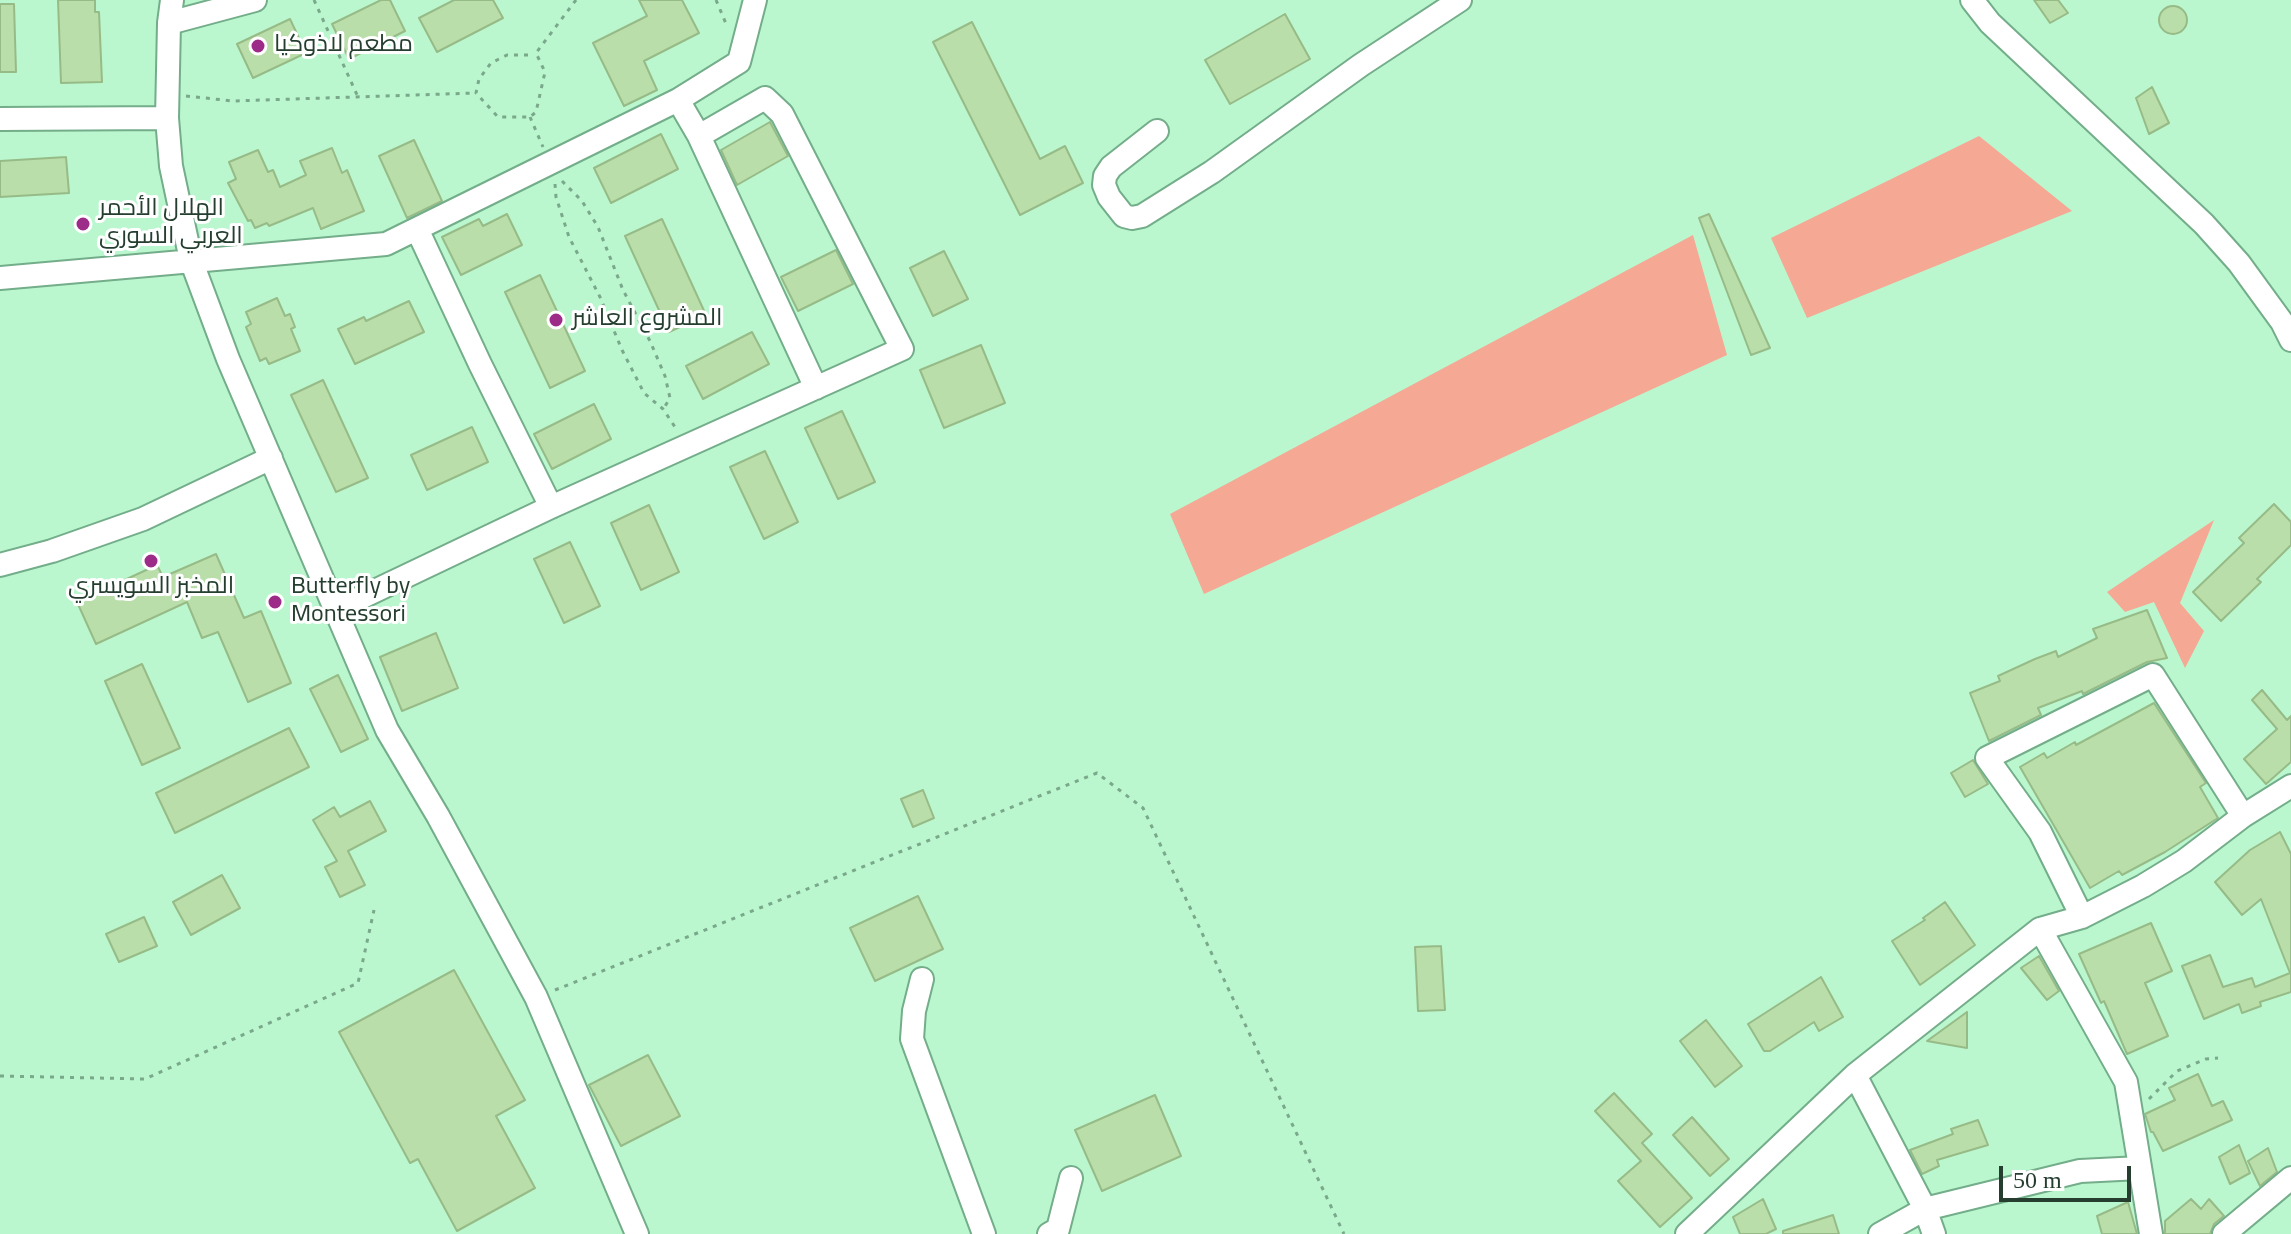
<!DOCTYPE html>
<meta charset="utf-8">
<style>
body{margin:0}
#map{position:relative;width:2291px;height:1234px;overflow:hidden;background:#baf7cf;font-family:Georgia,serif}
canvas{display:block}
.scale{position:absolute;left:1999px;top:1166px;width:132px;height:36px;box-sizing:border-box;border:4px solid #253e2f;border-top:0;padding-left:10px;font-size:24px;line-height:28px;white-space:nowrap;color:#253e2f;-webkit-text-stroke:6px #fff;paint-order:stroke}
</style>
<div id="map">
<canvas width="2291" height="1234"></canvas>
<div class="scale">50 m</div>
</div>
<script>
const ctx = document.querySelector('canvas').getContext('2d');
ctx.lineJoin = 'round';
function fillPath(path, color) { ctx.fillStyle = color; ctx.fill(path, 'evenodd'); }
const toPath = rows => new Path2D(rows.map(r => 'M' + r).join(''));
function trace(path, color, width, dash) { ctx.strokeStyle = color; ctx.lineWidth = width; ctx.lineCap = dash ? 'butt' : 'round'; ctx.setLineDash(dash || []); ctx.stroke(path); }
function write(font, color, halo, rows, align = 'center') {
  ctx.font = font + ' Georgia,Cairo,serif'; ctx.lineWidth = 6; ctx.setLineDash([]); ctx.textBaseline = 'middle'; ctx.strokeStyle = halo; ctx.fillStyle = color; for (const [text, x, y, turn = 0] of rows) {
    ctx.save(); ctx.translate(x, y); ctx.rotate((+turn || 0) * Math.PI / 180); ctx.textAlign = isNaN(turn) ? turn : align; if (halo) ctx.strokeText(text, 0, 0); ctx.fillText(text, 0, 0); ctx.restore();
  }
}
const green = toPath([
 [1979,136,2072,211,1807,318,1771,238],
 [1693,235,1727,355,1204,594,1170,514],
 [2214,520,2180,603,2204,631,2185,668,2154,602,2125,612,2107,592]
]);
const building = toPath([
 [58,0,95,0,95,12,99,12,102,82,61,83,58,0],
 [381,0,390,0,405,31,349,59,332,24,381,0],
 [454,0,493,0,503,18,437,52,419,18,454,0],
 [639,0,682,0,699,33,644,61,657,90,624,106,593,43,647,16,639,0],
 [2034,0,2058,0,2068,13,2050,23,2034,0],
 [0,4,14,4,16,72,0,72,0,4],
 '2159 20a14 14 0 1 1 28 0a14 14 0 1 1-28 0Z',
 [1285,14,1310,59,1230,104,1205,60,1285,14],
 [290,19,306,53,253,78,237,44,290,19],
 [972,22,1040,159,1065,146,1083,183,1020,215,933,42,972,22],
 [2152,87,2169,123,2149,134,2136,98,2152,87],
 [770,122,788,156,737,185,721,150,770,122],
 [661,134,678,169,611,203,594,168,661,134],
 [414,140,442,201,407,218,379,156,414,140],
 [332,148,342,173,347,170,364,211,321,229,313,208,269,226,267,223,255,228,251,220,248,221,228,183,236,179,229,162,258,150,268,172,273,170,280,187,306,175,300,161,332,148],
 [66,157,69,193,0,197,0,161,66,157],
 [507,214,522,245,461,275,442,237,479,219,483,226,507,214],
 [1709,214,1770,348,1751,355,1699,218,1709,214],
 [662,219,706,315,669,332,625,236,662,219],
 [836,250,853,284,798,311,781,277,836,250],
 [944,251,968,299,933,316,910,268,944,251],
 [540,275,585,371,550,388,505,292,540,275],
 [277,298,285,316,290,314,295,327,291,329,300,351,269,364,266,358,260,361,246,327,251,324,246,312,277,298],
 [409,301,424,332,355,364,338,329,364,317,366,321,409,301],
 [752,332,769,364,703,399,686,366,752,332],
 [981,345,1005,403,944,428,920,370,981,345],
 [323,380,368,478,336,492,291,395,323,380],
 [594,404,611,439,552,469,534,434,594,404],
 [842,411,875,482,838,499,805,428,842,411],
 [472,427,488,462,427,490,411,455,472,427],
 [765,451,798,522,764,539,730,467,765,451],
 [2274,504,2291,522,2291,545,2257,579,2261,582,2221,621,2193,592,2244,543,2239,538,2274,504],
 [649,505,679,572,641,590,611,523,649,505],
 [570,542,600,606,564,623,534,559,570,542],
 [216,554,244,618,261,611,291,683,248,702,218,632,202,638,187,602,96,644,77,602,157,565,163,577,216,554],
 [2147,610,2167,658,2147,662,2083,694,2082,691,2038,708,2041,715,1989,741,1970,693,2000,681,1998,676,2035,659,2056,651,2058,657,2097,638,2093,629,2147,610],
 [436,633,458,688,402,711,380,657,436,633],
 [142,664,180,748,142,765,105,681,142,664],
 [338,675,368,739,341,752,310,689,338,675],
 [2262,690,2287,720,2291,716,2291,762,2266,784,2244,759,2277,729,2252,700,2262,690],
 [2154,703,2206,783,2200,787,2218,818,2165,852,2122,875,2119,871,2090,888,2020,767,2044,753,2047,758,2075,742,2076,745,2154,703],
 [289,728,309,767,175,833,156,793,289,728],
 [1973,760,1988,784,1965,797,1951,773,1973,760],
 [923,790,934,818,913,827,901,799,923,790],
 [370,801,386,831,348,851,365,885,340,897,325,867,337,861,313,820,334,807,340,817,370,801],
 [2280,832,2291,854,2291,992,2260,1002,2261,1006,2242,1013,2239,1004,2204,1019,2182,966,2210,955,2223,987,2252,978,2255,987,2290,973,2261,899,2242,915,2215,882,2250,850,2280,832],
 [222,875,240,908,191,935,173,902,222,875],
 [918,896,943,949,875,981,850,928,918,896],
 [1945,902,1975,945,1920,985,1892,941,1925,920,1923,918,1945,902],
 [144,917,157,946,119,962,106,934,144,917],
 [2151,923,2172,971,2145,983,2168,1036,2127,1054,2104,1001,2101,1003,2079,954,2151,923],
 [1441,946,1445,1010,1418,1011,1415,947,1441,946],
 [2039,956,2059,991,2047,1000,2021,968,2039,956],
 [454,970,525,1100,496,1116,535,1188,457,1231,418,1159,410,1163,339,1032,454,970],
 [1821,977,1843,1017,1819,1031,1814,1022,1770,1051,1764,1051,1748,1024,1821,977],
 [1967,1012,1967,1048,1927,1041,1967,1012],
 [1706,1020,1742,1066,1715,1087,1680,1041,1706,1020],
 [648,1055,680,1116,621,1146,589,1085,648,1055],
 [2198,1074,2212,1106,2223,1101,2232,1120,2163,1151,2153,1132,2151,1132,2145,1114,2175,1100,2169,1088,2198,1074],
 [1614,1093,1652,1134,1642,1143,1692,1198,1660,1227,1618,1181,1641,1161,1595,1111,1614,1093],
 [1155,1095,1181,1156,1102,1191,1075,1130,1155,1095],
 [1692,1117,1729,1159,1710,1176,1673,1135,1692,1117],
 [1978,1120,1988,1145,1937,1160,1939,1166,1922,1174,1910,1150,1953,1134,1951,1129,1978,1120],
 [2239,1145,2250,1173,2230,1184,2219,1157,2239,1145],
 [2268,1148,2277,1172,2260,1186,2248,1161,2268,1148],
 [1763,1199,1776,1229,1766,1234,1740,1234,1733,1217,1763,1199],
 [2191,1199,2201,1209,2209,1199,2224,1216,2214,1224,2210,1234,2165,1234,2165,1221,2191,1199],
 [2128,1202,2137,1234,2102,1234,2097,1216,2128,1202],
 [1833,1215,1839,1234,1783,1234,1783,1231,1833,1215]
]);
const path = toPath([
 [314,0,358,97],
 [716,0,727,26],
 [528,55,507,55,491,63,479,79,476,93,498,117,530,117,536,112,545,72,536,53,576,0],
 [186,96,233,101,476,93],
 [530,117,543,147],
 [562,181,582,201,598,227,623,290,650,341,665,376,670,398,664,408],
 [555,184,556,197,569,237,600,297,622,350,644,393,663,409,675,427],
 [555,990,1097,773,1143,808,1344,1234],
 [0,1076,145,1079,358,983,374,910],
 [2149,1099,2177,1071,2206,1059,2218,1058]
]);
const minor = toPath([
 [172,0,169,23,167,118,171,166,191,260,228,359,387,730,438,816,536,997,637,1234],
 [1972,0,1990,23,2204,224,2239,263,2282,322,2291,340],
 [169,23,255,0],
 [678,100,739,62,755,0],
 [0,119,167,118],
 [1157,131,1111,167,1105,176,1104,185,1109,197,1124,216,1132,218,1142,216,1212,172,1361,65,1460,0],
 [699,136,816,388],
 [417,229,480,364,551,507],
 [0,278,386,244,678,100,699,136,765,98,782,114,902,349,551,507,337,609],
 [0,565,52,551,143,519,271,458],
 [2082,917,2040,832,1987,758,2153,675,2243,816],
 [2040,929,2126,1082,2151,1234],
 [922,979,914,1011,912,1039,984,1234],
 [1855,1075,1925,1209,1934,1234],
 [1049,1234,1058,1229,1071,1178],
 [1687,1234,1855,1075,2040,929,2082,917,2143,886,2184,861,2243,816,2291,786],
 [1880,1234,1925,1209,2080,1171,2140,1168],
 [2224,1234,2291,1178]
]);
const markers = [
 [258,46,8,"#9d2c89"],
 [83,224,8,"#9d2c89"],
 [556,320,8,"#9d2c89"],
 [151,561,8,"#9d2c89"],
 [275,602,8,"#9d2c89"]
];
const poiNames = [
 ["مطعم لاذوكيا",274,46],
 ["الهلال الأحمر",99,210],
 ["العربي السوري",99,238],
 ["المشروع العاشر",572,320],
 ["المخبز السويسري",151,588,"center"],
 ["Butterfly by",291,588],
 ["Montessori",291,616]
];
fillPath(green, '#f5a893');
fillPath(building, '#badea9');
trace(building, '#97bb87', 2);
trace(minor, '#73ad89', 26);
trace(path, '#7aa88a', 3, [4, 6]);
trace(minor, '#fff', 22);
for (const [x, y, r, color] of markers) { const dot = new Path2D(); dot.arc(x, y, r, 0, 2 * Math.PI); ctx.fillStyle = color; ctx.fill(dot); trace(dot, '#fff', 3); }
write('24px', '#253e2f', '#fff', poiNames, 'left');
</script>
